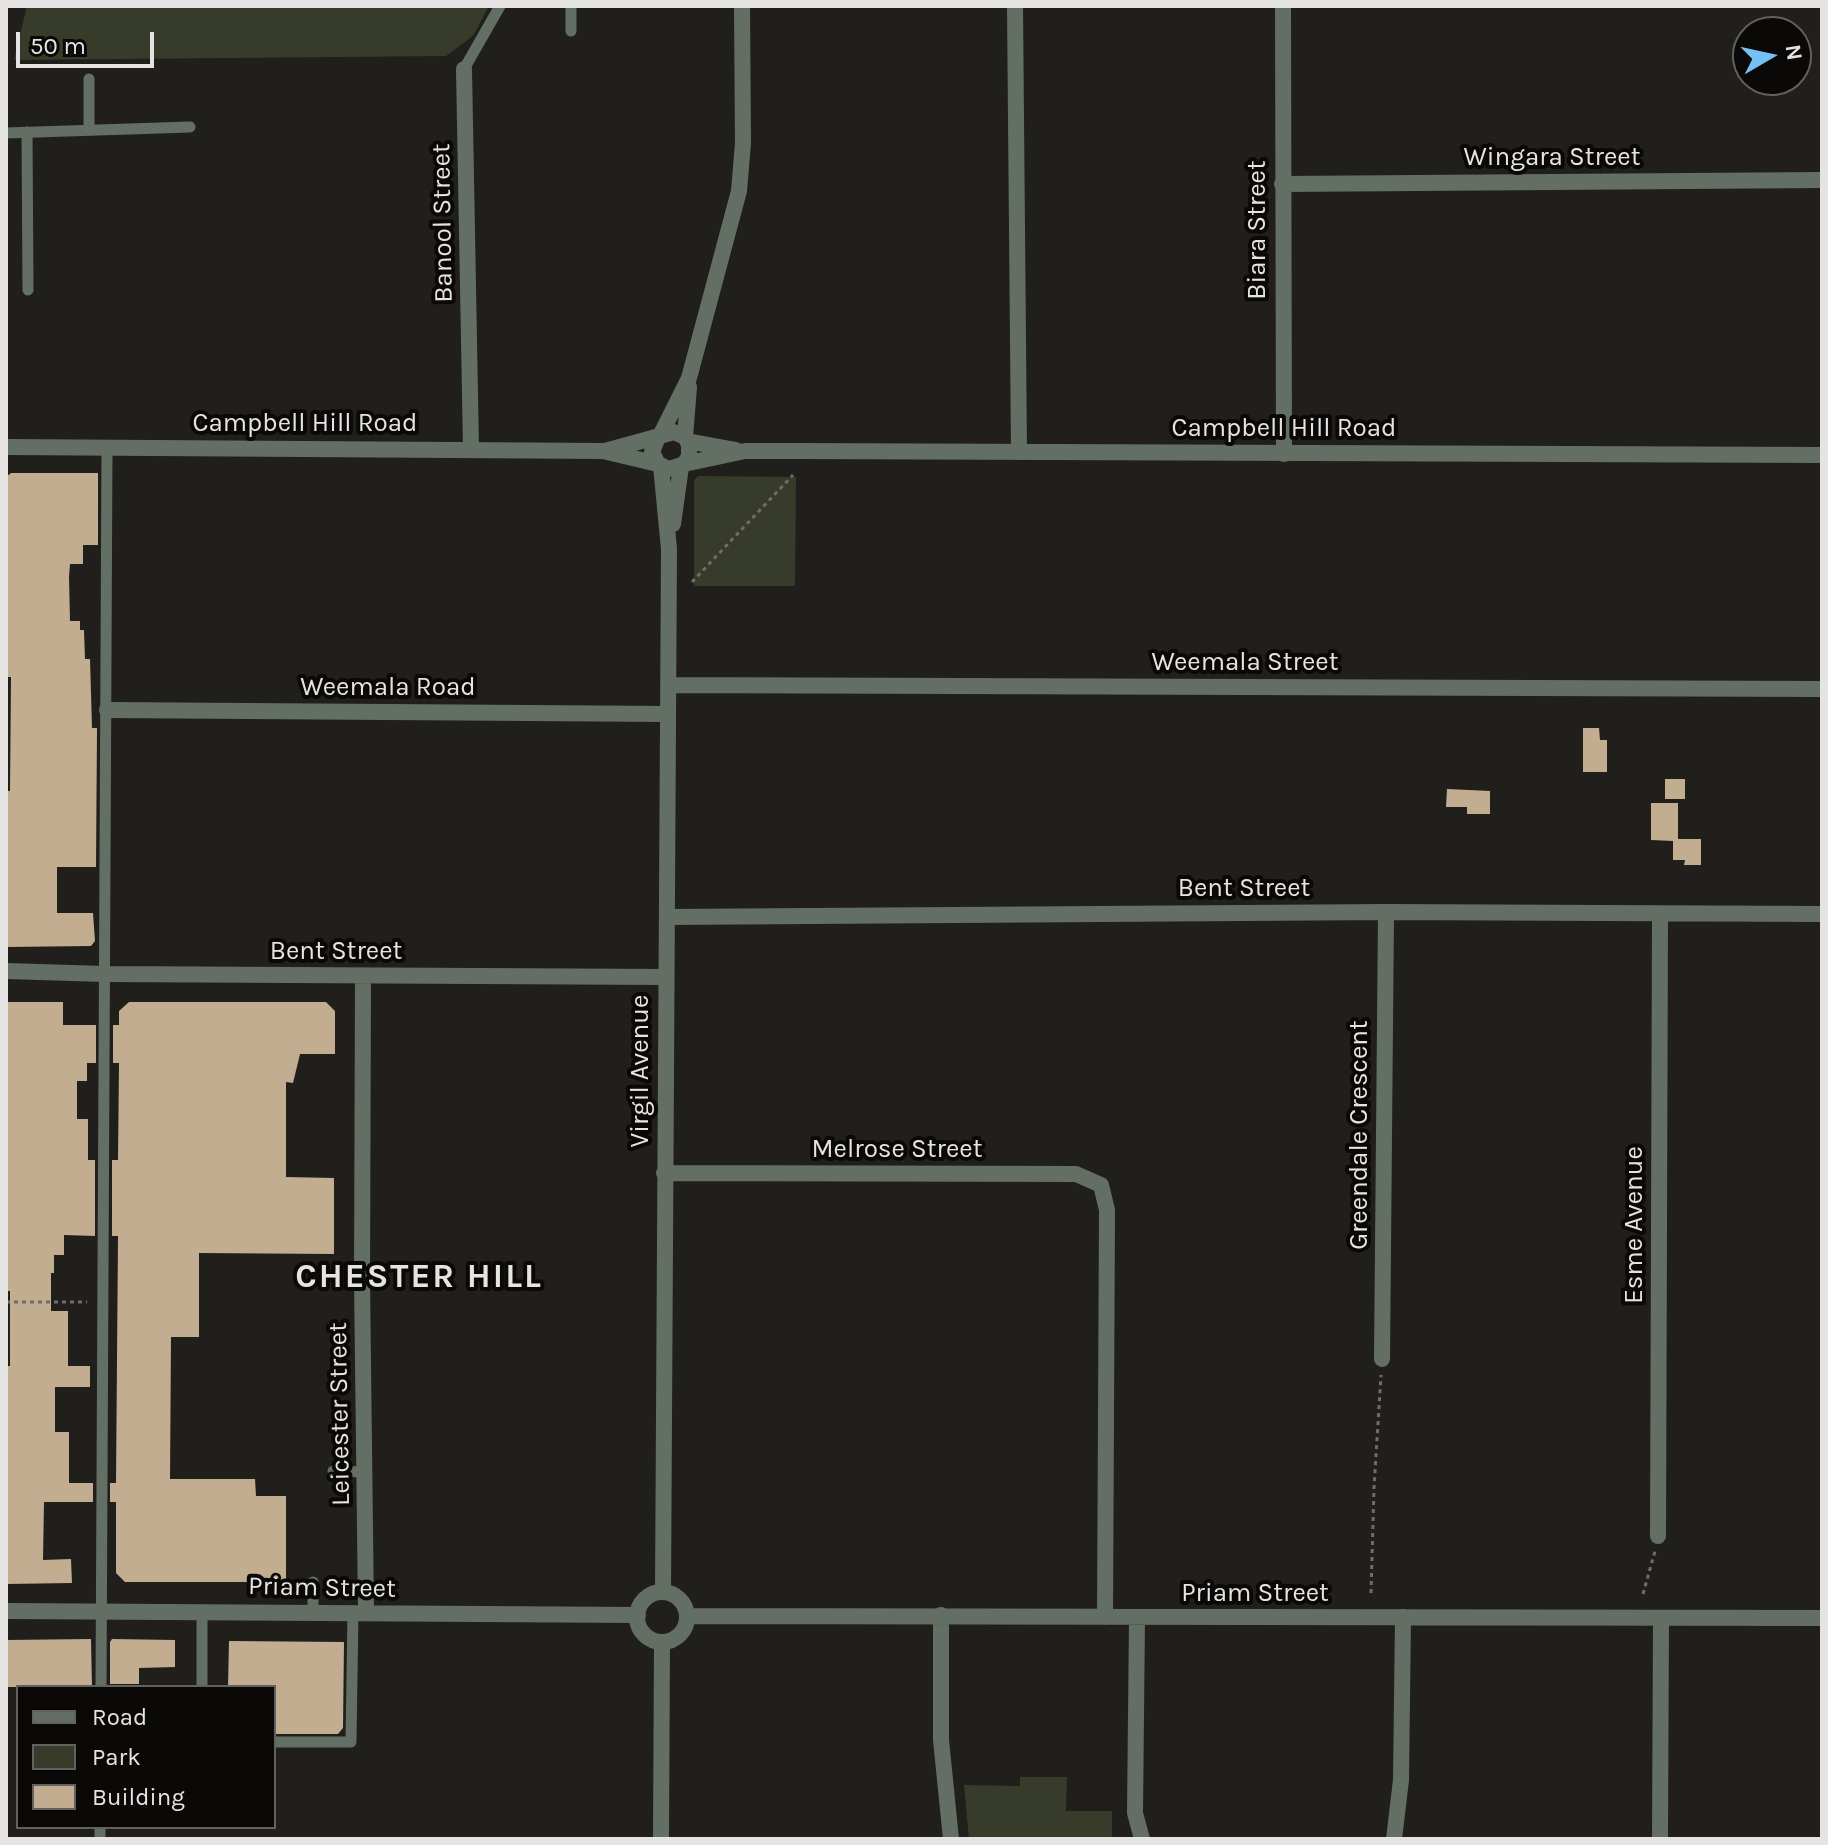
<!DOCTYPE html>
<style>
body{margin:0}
#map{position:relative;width:1828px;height:1845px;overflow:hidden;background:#211f1c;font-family:Karla,sans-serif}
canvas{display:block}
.frame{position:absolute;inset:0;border:8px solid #e5e4e2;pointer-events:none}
.legend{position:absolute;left:16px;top:1685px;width:260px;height:144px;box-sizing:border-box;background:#0a0908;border:2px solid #62615f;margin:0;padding:10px 14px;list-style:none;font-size:24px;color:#e5e4e2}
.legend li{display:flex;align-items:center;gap:16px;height:40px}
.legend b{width:40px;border:2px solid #62615f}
.north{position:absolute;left:1732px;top:16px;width:80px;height:80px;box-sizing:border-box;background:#0a0908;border:2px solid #62615f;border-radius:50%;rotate:81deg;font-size:22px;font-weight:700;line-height:32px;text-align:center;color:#e5e4e2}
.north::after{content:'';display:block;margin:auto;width:28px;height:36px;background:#75c0f6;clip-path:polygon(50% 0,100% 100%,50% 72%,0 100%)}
.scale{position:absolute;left:16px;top:32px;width:138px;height:36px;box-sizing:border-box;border:4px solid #e5e4e2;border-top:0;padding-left:10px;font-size:24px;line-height:28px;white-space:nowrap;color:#e5e4e2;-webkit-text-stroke:6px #0a0908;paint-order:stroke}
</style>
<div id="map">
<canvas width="1828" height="1845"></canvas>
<div class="frame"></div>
<ul class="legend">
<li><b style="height:10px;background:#636f65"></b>Road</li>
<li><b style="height:22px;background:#373b29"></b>Park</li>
<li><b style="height:22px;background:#c3ad90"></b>Building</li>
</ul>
<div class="north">N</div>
<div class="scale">50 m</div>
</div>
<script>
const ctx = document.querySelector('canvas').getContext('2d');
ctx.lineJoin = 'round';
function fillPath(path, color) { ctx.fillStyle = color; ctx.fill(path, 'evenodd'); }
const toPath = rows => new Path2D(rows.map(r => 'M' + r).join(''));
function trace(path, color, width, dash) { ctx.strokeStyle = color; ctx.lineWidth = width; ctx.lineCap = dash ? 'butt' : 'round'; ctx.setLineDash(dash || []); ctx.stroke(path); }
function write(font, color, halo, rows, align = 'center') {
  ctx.font = font + ' Karla,sans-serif'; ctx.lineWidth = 8; ctx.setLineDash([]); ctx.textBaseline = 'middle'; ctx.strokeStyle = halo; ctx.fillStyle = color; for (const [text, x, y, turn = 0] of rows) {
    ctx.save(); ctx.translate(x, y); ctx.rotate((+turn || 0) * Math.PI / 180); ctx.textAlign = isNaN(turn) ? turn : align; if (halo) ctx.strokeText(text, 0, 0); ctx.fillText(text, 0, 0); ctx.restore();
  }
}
const green = toPath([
 [27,6,489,6,473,36,446,56,14,60],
 [698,476,796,477,795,586,694,586,694,481],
 [1020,1777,1067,1777,1066,1811,1112,1811,1112,1839,969,1839,964,1785,1020,1786]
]);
const building = toPath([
 [11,473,98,473,98,545,83,545,83,564,70,564,69,577,70,621,80,621,80,630,84,630,85,659,90,659,92,728,97,728,96,867,57,867,57,913,93,913,95,941,91,946,6,947,6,791,10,791,11,677,6,677,6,477],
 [1583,728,1599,728,1600,740,1607,740,1607,772,1583,772],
 [1665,779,1685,779,1685,799,1665,799],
 [1447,789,1490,791,1490,814,1467,814,1467,807,1446,807],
 [1651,803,1678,803,1678,839,1701,839,1701,865,1684,865,1685,860,1673,860,1673,841,1651,840],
 [6,1002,63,1002,63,1025,96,1025,96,1063,87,1063,87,1081,77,1081,77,1119,88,1119,88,1160,95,1160,95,1236,64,1235,64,1255,54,1255,54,1273,51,1273,51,1311,68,1311,68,1366,90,1366,90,1387,55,1387,55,1432,69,1432,69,1483,93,1483,93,1502,44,1502,43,1560,71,1559,72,1583,6,1584,6,1366,10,1366,10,1291,6,1291],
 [129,1002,326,1002,335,1011,335,1054,300,1054,293,1083,286,1082,286,1177,334,1178,334,1254,199,1253,199,1337,171,1337,170,1479,255,1479,256,1496,286,1496,286,1582,125,1582,116,1573,116,1502,110,1502,110,1483,116,1483,118,1236,112,1236,112,1160,118,1160,119,1063,113,1063,113,1025,119,1025,119,1011],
 [91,1639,92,1687,6,1687,6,1640],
 [112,1639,175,1640,175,1667,139,1668,139,1684,110,1684,110,1642],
 [229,1641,344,1642,343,1728,338,1734,274,1734,274,1687,228,1687]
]);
const path = toPath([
 [692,582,793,475],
 [6,1302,87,1302],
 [1371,1593,1374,1488,1381,1375],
 [1643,1594,1655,1551]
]);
const service = toPath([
 [571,31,571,6],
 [464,69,500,6],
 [89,79,89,130],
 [27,132,28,290],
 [6,133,190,127],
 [333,1471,364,1472],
 [313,1582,313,1611],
 [202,1610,202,1687],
 [101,1687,107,448],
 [274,1742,351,1742,353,1611],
 [100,1827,100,1839]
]);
const minor = toPath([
 [1015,6,1019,452],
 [1283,6,1284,454],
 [464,69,471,449],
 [1282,184,1822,180],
 [661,434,689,378,739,191,743,143,742,6],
 [685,437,689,387],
 [661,466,669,549,663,1592],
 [673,524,681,467],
 [669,685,1822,689],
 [107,710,668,714],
 [667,917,1386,912,1822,914],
 [6,971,104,974,666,977],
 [363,976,362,1280,366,1612],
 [664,1173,1076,1174,1101,1185,1107,1210,1105,1617],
 [1382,1359,1386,912],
 [1658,1536,1660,914],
 '637 1617a25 25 0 1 1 50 0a25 25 0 1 1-50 0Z',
 [6,1611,638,1615],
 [941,1615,941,1740,951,1839],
 [687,1616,1822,1618],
 [1137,1618,1135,1813,1142,1839],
 [661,1839,662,1642],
 [1394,1839,1401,1780,1403,1617],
 [1660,1839,1661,1619]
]);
const tertiary = toPath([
 [687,441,736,450],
 [6,447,603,451,658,464],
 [605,451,674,432,685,437,689,444,689,457,684,464,669,469,658,464,652,452,658,437],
 [684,464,745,451,794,451,1822,455]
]);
const streetNames = [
 ["Wingara Street",1552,158],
 ["Banool Street",443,223,-91],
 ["Biara Street",1258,230,-90],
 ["Campbell Hill Road",305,424],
 ["Campbell Hill Road",1284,429],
 ["Weemala Street",1245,663],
 ["Weemala Road",388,688],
 ["Bent Street",1244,889],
 ["Bent Street",336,952],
 ["Virgil Avenue",641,1071,-90],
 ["Greendale Crescent",1360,1135,-90],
 ["Melrose Street",897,1150],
 ["Esme Avenue",1635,1225,-90],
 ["Leicester Street",340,1414,-91],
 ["Priam Street",322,1588,1],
 ["Priam Street",1255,1594]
];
const districtNames = [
 ["CHESTER HILL",419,1277]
];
fillPath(green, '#373b29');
fillPath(building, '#c3ad90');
trace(path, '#6f6d6a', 3, [4, 4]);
trace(service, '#636f65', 11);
trace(minor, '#636f65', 16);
trace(tertiary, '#636f65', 16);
write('26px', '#e5e4e2', '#0a0908', streetNames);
ctx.letterSpacing = '2px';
write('bold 34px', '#e5e4e2', '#0a0908', districtNames);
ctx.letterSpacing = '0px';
</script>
